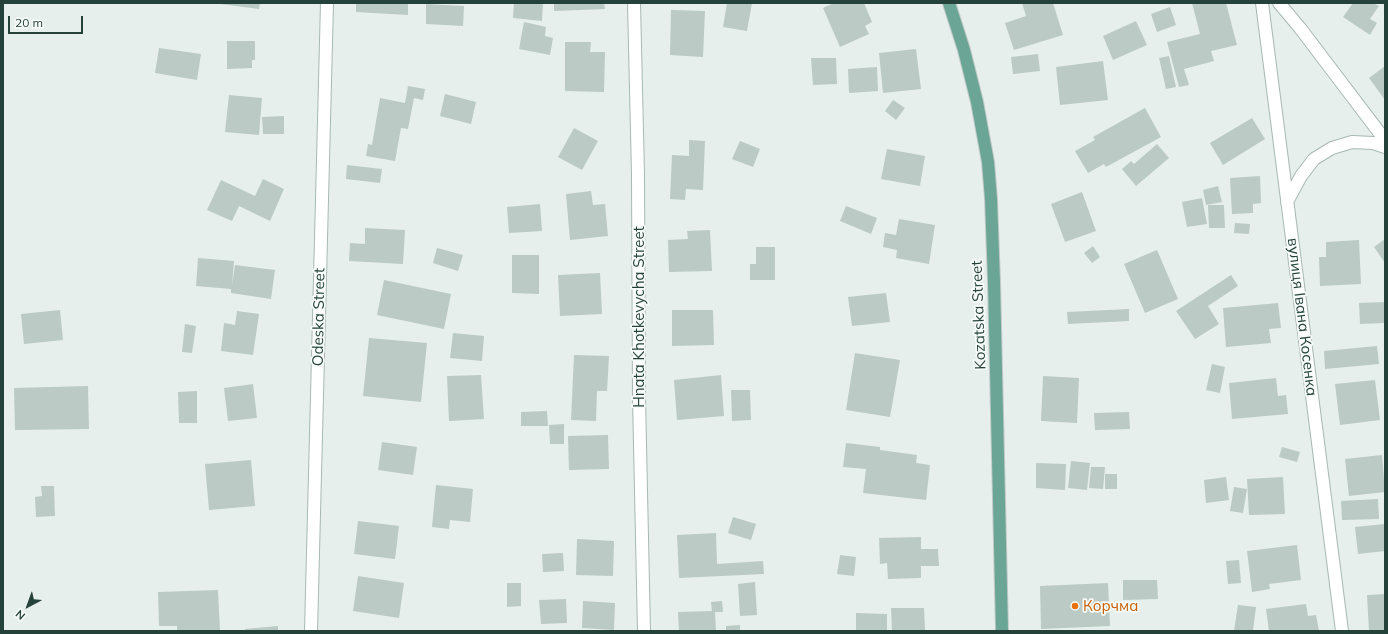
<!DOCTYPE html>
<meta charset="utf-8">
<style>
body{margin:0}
#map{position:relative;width:1388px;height:634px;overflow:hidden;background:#e6efeb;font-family:Mulish,sans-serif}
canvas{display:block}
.frame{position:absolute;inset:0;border:4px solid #24423a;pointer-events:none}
.north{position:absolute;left:8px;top:586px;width:40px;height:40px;-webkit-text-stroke:3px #f7fbf9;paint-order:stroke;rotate:221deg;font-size:11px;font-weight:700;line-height:16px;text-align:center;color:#24423a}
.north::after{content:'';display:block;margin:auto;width:14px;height:18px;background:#24423a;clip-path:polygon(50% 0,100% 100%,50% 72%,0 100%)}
.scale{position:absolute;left:8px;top:16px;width:75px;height:18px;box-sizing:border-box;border:2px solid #24423a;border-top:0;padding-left:5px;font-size:12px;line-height:14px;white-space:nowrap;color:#24423a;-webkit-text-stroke:3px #f7fbf9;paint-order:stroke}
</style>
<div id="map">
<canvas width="1388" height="634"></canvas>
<div class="frame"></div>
<div class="north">N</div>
<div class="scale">20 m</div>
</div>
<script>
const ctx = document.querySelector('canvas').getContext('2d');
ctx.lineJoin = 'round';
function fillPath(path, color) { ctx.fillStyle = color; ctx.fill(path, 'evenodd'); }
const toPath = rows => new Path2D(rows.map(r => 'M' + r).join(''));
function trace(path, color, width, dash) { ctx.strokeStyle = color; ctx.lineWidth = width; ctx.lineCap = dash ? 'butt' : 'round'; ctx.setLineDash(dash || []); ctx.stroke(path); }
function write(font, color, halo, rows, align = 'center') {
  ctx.font = font + ' Mulish,sans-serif'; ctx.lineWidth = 3.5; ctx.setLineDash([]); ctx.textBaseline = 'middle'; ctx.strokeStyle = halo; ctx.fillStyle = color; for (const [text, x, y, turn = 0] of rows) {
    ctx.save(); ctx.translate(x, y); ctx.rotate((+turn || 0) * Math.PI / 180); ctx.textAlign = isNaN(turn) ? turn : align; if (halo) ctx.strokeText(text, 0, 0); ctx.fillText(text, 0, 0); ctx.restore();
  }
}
const building = toPath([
 [220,3,260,3,259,9,220,4],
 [356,3,408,3,408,15,356,12],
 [514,3,543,3,542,21,513,18],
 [554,3,604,3,605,9,554,11],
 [727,3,752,3,747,31,723,27],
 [834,3,864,3,872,22,865,26,869,34,840,47,823,8],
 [1022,3,1053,3,1063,35,1014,50,1005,23,1026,16],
 [1192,3,1226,3,1237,45,1211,51,1214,61,1184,69,1189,85,1179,87,1167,42,1200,34],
 [1353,3,1373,3,1379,6,1370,19,1377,23,1370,35,1343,17],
 [426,4,464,6,463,26,426,24],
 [1170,7,1176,25,1157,32,1151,14],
 [671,10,705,11,703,57,670,55],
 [1136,21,1147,45,1113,60,1103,36],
 [524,22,546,27,545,36,553,38,550,55,519,49],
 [227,41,255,41,255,60,252,60,252,68,227,69],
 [565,42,591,42,590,52,605,52,604,92,565,91],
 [159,48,201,54,197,80,155,73],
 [916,49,921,89,883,93,879,53],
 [1038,54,1040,71,1013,74,1011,57],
 [1169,56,1176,87,1166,89,1159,58],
 [811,58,836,58,837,84,813,85],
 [1103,61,1108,100,1060,105,1056,67],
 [1385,66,1385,100,1369,78],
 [877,67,878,91,849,93,848,69],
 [408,86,425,89,423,100,414,98,408,129,401,128,395,161,366,156,368,144,372,145,380,98,405,103],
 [445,94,476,102,471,124,440,116],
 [229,95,262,98,259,135,225,132],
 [893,100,905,108,896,120,885,111],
 [1145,108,1161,137,1106,167,1104,164,1088,173,1075,151,1095,140,1093,137],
 [284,116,284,134,263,134,262,117],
 [1252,118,1265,139,1223,165,1210,143],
 [574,128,598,141,582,170,558,157],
 [689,140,705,141,703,190,686,189,685,200,670,199,672,155,689,156],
 [740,141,760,149,753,167,732,159],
 [1157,144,1169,158,1136,186,1122,169,1131,161,1134,164],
 [887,149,925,156,920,186,881,179],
 [347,165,382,169,380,183,346,179],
 [1260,176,1261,203,1253,204,1253,213,1232,214,1230,178],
 [263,179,284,189,270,221,239,206,232,221,207,210,221,180,255,196],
 [1218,186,1222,202,1206,205,1203,190],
 [591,191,593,205,605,204,608,236,570,240,566,194],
 [1082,192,1096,231,1065,242,1051,204],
 [1202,198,1207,224,1187,227,1182,202],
 [540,204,542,231,509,233,507,207],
 [1208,205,1224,205,1225,228,1209,228],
 [846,206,877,218,871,234,840,221],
 [899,219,935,225,929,264,896,258,897,250,883,247,885,233,896,235],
 [1235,223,1250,224,1249,234,1234,233],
 [365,228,405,230,403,264,349,261,350,243,365,244],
 [710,230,712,271,669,272,668,240,688,239,687,231],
 [1385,239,1385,263,1374,247],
 [1359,240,1361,284,1320,286,1319,257,1326,257,1326,242],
 [1093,246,1100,257,1092,263,1084,253],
 [756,247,775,247,775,280,750,280,750,264,756,264],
 [437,248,463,255,458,271,433,263],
 [1157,250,1178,299,1145,313,1124,264],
 [512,255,539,255,539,294,512,293],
 [198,258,234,261,232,285,235,265,275,270,271,299,231,293,231,289,196,286],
 [600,273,602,314,560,316,558,275],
 [1231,275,1238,286,1208,306,1219,324,1195,339,1176,311],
 [384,280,451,294,444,329,377,315],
 [886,293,890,322,852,326,848,297],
 [1385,302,1385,323,1360,324,1359,303],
 [1278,303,1281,328,1269,329,1271,343,1226,347,1223,308],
 [1129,309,1129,321,1068,324,1067,312],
 [60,310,63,340,24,344,21,314],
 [672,310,713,310,714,345,672,346],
 [237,311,259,314,253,355,221,351,224,323,235,325],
 [185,324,196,326,192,353,182,352],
 [453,333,484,336,482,361,450,358],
 [369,338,427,343,421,402,363,396],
 [1377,346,1379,364,1325,369,1324,351],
 [855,353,900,360,890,417,846,410],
 [574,355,609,356,607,391,597,391,596,421,571,420],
 [1212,364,1225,367,1220,393,1206,390],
 [481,375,484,419,449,421,447,376],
 [721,375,724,416,677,420,674,380],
 [1043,376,1079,378,1077,423,1041,421],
 [1276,378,1278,396,1286,395,1288,414,1232,419,1229,383],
 [1375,380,1380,420,1340,425,1335,384],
 [253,384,257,418,228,421,224,388],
 [88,386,89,429,15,430,14,388],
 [731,390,750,390,751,420,732,421],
 [197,391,197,423,179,423,178,392],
 [547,411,548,426,521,426,521,412],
 [1129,412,1130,429,1095,430,1094,413],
 [564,424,564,444,550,444,549,425],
 [608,435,609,469,569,470,568,436],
 [382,442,417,447,413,475,378,470],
 [846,443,880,447,880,450,917,455,916,463,930,465,926,500,863,493,866,469,843,467],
 [1282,447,1300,452,1297,462,1279,457],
 [1382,455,1385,492,1349,496,1345,459],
 [251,460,255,506,209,510,205,464],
 [1071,461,1090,463,1087,490,1068,488],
 [1036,463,1066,464,1065,490,1036,488],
 [1091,467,1105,467,1103,489,1089,488],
 [1105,474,1117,474,1117,489,1105,489],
 [1226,477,1229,500,1206,503,1204,480],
 [1283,477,1285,514,1249,515,1247,479],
 [436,485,473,489,470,522,450,520,449,529,432,527],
 [41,486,54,486,55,516,36,517,35,497,42,496],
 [1234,487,1247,489,1243,513,1230,511],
 [1378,499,1379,519,1342,520,1341,501],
 [733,517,756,524,751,540,728,533],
 [358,521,399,526,395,559,354,554],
 [1385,524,1385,551,1358,554,1355,527],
 [716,533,717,564,763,561,764,574,679,578,677,535],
 [921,537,921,549,938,549,939,566,921,566,921,578,888,579,887,563,880,564,879,538],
 [577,539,614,541,613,576,576,575],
 [1297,545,1301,580,1269,584,1270,589,1252,592,1247,551],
 [563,553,564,571,543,572,542,554],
 [840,555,856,557,854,576,837,574],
 [1239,560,1241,583,1228,584,1226,561],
 [358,576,404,583,399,618,353,611],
 [1123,580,1157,580,1158,599,1123,600],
 [755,582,757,615,740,616,738,584],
 [507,583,521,583,521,606,507,607],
 [1108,583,1110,626,1041,629,1040,586],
 [218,590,220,631,177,631,177,626,159,626,158,592],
 [1385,594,1385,631,1369,631,1367,595],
 [566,599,567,623,541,624,539,600],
 [583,601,615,603,614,630,582,628],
 [722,601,723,612,715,612,716,631,679,631,678,612,712,611,711,602],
 [1306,604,1308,616,1316,615,1319,631,1269,631,1266,609],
 [1238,605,1256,607,1253,631,1234,631],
 [891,608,924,608,925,630,892,631],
 [856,613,887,614,887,631,856,631],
 [740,625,740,631,726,631,726,626],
 [278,626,278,631,245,631,245,629]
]);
const minor = toPath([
 [634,3,638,175,639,398,644,631],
 [1262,3,1342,631],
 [1279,3,1300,28,1385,140],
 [1287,202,1301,176,1314,159,1332,148,1352,142,1373,143,1385,147],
 [311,631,327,3]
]);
const major = toPath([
 [949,3,964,50,977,102,988,162,991,199,994,282,1002,631]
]);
const markers = [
 [1075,606,4,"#e8710a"]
];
const streetNames = [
 ["Kozatska Street",979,315,-92],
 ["Odeska Street",319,317,-89],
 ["Hnata Khotkevycha Street",639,317,-90],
 ["вулиця Івана Косенка",1302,317,83]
];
const foodNames = [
 ["Корчма",1083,606]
];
fillPath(building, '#bbcac4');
trace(minor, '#a8b8b2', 14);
trace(major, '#c2cac8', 14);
trace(minor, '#fff', 12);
trace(major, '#6aa596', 12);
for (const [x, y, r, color] of markers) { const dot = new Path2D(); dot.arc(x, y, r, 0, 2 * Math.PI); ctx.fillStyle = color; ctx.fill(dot); trace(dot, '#f7fbf9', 1.5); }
write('15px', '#24423a', '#f7fbf9', streetNames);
write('15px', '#c56008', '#f7fbf9', foodNames, 'left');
</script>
